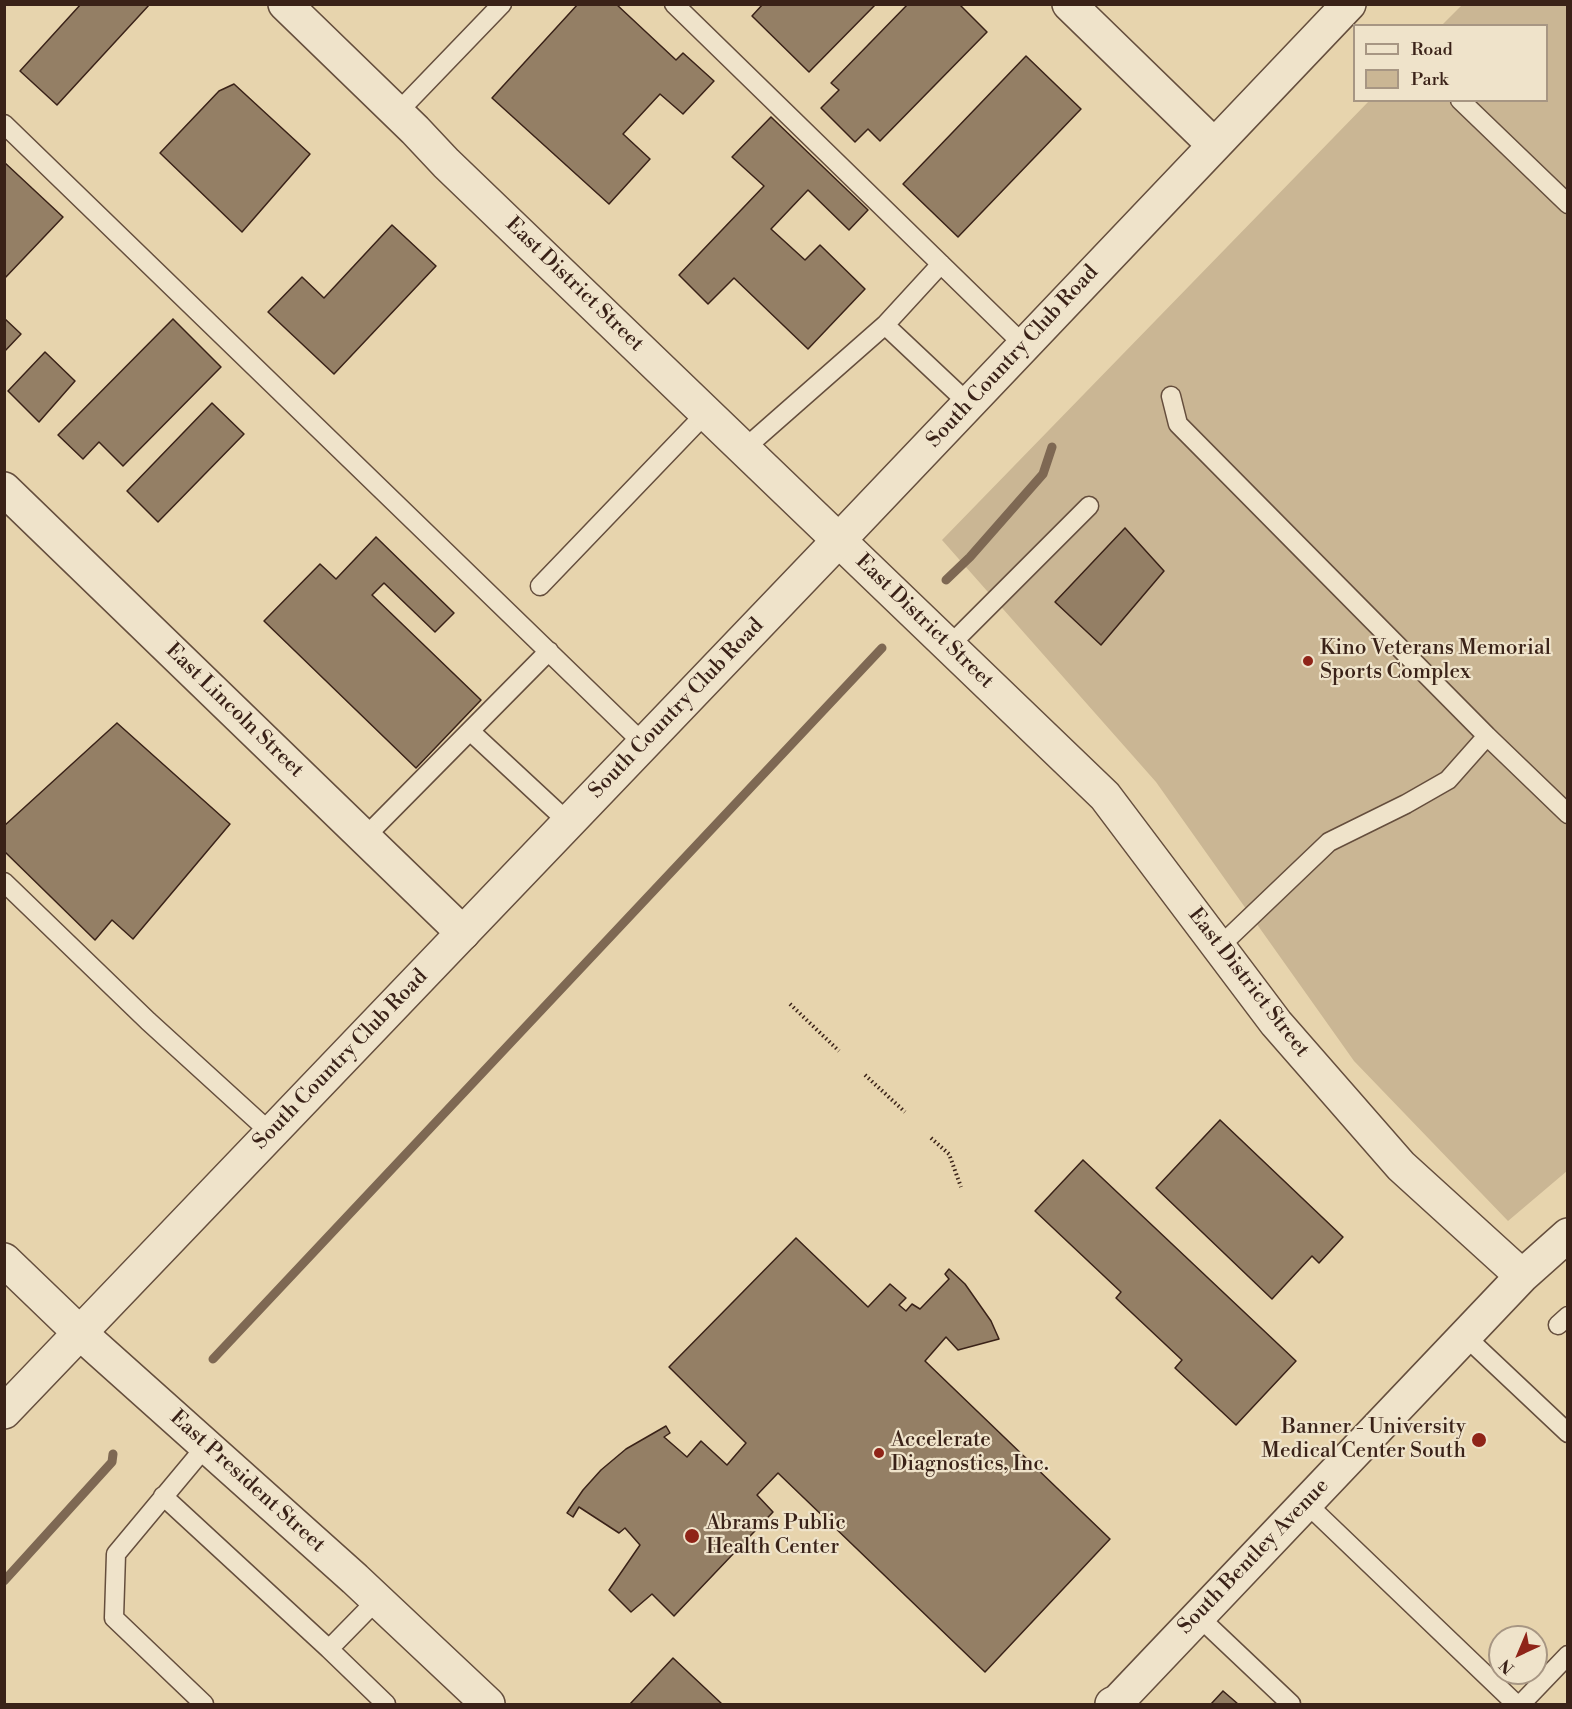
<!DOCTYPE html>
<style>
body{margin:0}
#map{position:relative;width:1572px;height:1709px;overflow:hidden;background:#e7d4ad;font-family:"Libre Bodoni",serif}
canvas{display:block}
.frame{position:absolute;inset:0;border:6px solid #3a2218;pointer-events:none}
.legend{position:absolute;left:1353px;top:24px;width:195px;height:78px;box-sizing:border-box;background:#efe3ca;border:2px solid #a79683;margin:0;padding:8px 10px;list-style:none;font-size:18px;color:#3a2218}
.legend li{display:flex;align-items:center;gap:12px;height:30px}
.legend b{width:30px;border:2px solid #a79683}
.north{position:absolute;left:1488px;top:1625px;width:60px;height:60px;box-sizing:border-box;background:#efe3ca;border:2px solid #a79683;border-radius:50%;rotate:224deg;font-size:16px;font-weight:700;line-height:24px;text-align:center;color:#3a2218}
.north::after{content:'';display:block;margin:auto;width:21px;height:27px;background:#8f2418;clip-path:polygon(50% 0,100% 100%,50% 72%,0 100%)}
</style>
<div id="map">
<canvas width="1572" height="1709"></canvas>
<div class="frame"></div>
<ul class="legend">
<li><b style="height:8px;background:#efe3ca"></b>Road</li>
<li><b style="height:16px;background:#cab694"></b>Park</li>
</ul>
<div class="north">N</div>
</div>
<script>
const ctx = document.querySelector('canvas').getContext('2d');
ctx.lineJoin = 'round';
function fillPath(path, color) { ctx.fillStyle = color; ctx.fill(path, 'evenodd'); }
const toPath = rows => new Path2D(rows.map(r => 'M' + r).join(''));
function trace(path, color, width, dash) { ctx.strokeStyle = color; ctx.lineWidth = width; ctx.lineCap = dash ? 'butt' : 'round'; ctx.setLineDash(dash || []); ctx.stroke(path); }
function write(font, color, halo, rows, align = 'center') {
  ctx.font = font + ' "Libre Bodoni",serif'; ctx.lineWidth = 4.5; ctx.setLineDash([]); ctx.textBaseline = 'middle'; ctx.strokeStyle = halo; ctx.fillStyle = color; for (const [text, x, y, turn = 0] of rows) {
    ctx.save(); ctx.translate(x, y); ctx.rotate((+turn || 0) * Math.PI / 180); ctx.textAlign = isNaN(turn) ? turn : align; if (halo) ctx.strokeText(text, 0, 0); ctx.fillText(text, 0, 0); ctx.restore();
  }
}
const green = toPath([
 [1462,5,1567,5,1567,1171,1508,1221,1354,1061,1156,782,942,540,1369,101,1546,100,1546,26,1442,25]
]);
const stream = toPath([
 [946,580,970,557,1043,474,1052,447],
 [213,1359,882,648],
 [4,1581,112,1462,113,1454]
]);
const building = toPath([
 [81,4,150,4,57,105,20,71,81,4],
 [578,4,616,4,676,60,683,53,714,81,683,114,660,94,623,134,650,159,609,204,492,98,578,4],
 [763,4,876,4,809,72,752,16,763,4],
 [908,4,959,4,987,32,880,141,868,129,855,142,821,108,839,90,831,83,908,4],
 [1026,56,1081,109,958,237,903,184,1026,56],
 [234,84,310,154,242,232,160,153,219,91,234,84],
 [771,117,868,210,849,230,808,190,771,229,805,260,820,245,865,289,808,349,734,278,708,304,679,275,764,186,732,157,771,117],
 [4,162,63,217,4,279,4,162],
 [392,225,436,266,334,374,268,312,302,277,324,298,392,225],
 [4,318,21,334,4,352,4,318],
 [173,319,221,367,123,466,99,442,83,459,58,435,173,319],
 [45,352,75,381,39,422,8,391,45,352],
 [212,403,244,434,158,522,127,491,212,403],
 [1125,528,1164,571,1101,645,1055,602,1125,528],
 [376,537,454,613,435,632,384,583,372,595,481,700,416,768,264,621,320,564,336,579,376,537],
 [117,723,230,824,133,939,112,920,95,940,4,851,4,826,117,723],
 [1220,1120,1343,1237,1319,1263,1312,1256,1272,1299,1156,1188,1220,1120],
 [1083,1160,1296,1361,1236,1425,1175,1368,1182,1360,1116,1298,1121,1292,1035,1211,1083,1160],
 [796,1238,868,1307,890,1284,906,1298,899,1305,906,1311,912,1304,920,1309,949,1279,945,1274,949,1269,965,1284,991,1321,999,1339,958,1350,946,1337,925,1361,1110,1539,985,1672,778,1473,757,1495,773,1512,674,1616,652,1594,631,1612,609,1590,640,1545,625,1528,619,1533,579,1507,573,1517,567,1513,583,1490,601,1470,626,1449,666,1426,670,1433,664,1437,687,1457,701,1441,727,1465,746,1443,669,1367,796,1238],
 [673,1658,722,1704,630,1704,673,1658],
 [1223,1691,1238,1704,1211,1704,1223,1691]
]);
const path = toPath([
 [790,1004,839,1051],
 [865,1075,905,1112],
 [931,1138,949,1154,961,1187]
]);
const service = toPath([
 [674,4,1024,345],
 [1460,100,1568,204],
 [397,113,502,4],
 [4,124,644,744],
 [885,325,941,264],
 [1171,396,1178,424,1487,736,1568,814],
 [744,449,885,325,969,404],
 [540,586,707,412],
 [949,646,1089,506],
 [470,731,568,822],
 [364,838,549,651],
 [4,882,148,1021,271,1133],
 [1219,947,1329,842,1406,804,1448,780,1487,736],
 [1558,1325,1568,1316],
 [1465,1336,1568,1433],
 [163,1496,329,1649,386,1704],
 [1306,1503,1516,1704],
 [1198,1616,1291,1704],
 [329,1649,377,1600],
 [204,1704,114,1618,116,1554,206,1446],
 [1521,1704,1568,1655]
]);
const minor = toPath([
 [285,4,415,130,446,163,1105,796,1276,1023,1401,1166,1522,1276],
 [1069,4,1214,145],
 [4,489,463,933],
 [4,1260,80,1333,355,1579,488,1704],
 [1112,1704,1118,1701,1522,1276,1568,1235]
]);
const tertiary = toPath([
 [4,1412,839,540,1349,4]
]);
const markers = [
 [1308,661,6,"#8f2418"],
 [1479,1440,8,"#8f2418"],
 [879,1453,6,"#8f2418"],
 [692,1536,8,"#8f2418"]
];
const streetNames = [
 ["East District Street",574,285,44],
 ["South Country Club Road",1013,357,-47],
 ["East District Street",924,622,44],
 ["South Country Club Road",677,709,-46],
 ["East Lincoln Street",234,711,44],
 ["East District Street",1248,983,52],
 ["South Country Club Road",341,1060,-46],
 ["East President Street",247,1482,42],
 ["South Bentley Avenue",1254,1557,-46]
];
const poiNames = [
 ["Kino Veterans Memorial",1320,649],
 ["Sports Complex",1320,673],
 ["Banner - University",1466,1428,"right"],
 ["Medical Center South",1466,1452,"right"],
 ["Accelerate",891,1441],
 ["Diagnostics, Inc.",891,1465],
 ["Abrams Public",706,1524],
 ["Health Center",706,1548]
];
fillPath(green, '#cab694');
trace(stream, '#7e6853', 9);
fillPath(building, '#947f65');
trace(building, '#3a2218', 1.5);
trace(service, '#654e3d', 21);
trace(minor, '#654e3d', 36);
trace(tertiary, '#654e3d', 36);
trace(path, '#3a2218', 4, [1.5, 3]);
trace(service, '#efe3ca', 18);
trace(minor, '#efe3ca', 33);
trace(tertiary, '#efe3ca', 33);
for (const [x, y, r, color] of markers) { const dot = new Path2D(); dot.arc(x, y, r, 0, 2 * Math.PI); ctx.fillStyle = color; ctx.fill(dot); trace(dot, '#efe3ca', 2); }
write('21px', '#3a2218', '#efe3ca', streetNames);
write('21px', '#3a2218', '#efe3ca', poiNames, 'left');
</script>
